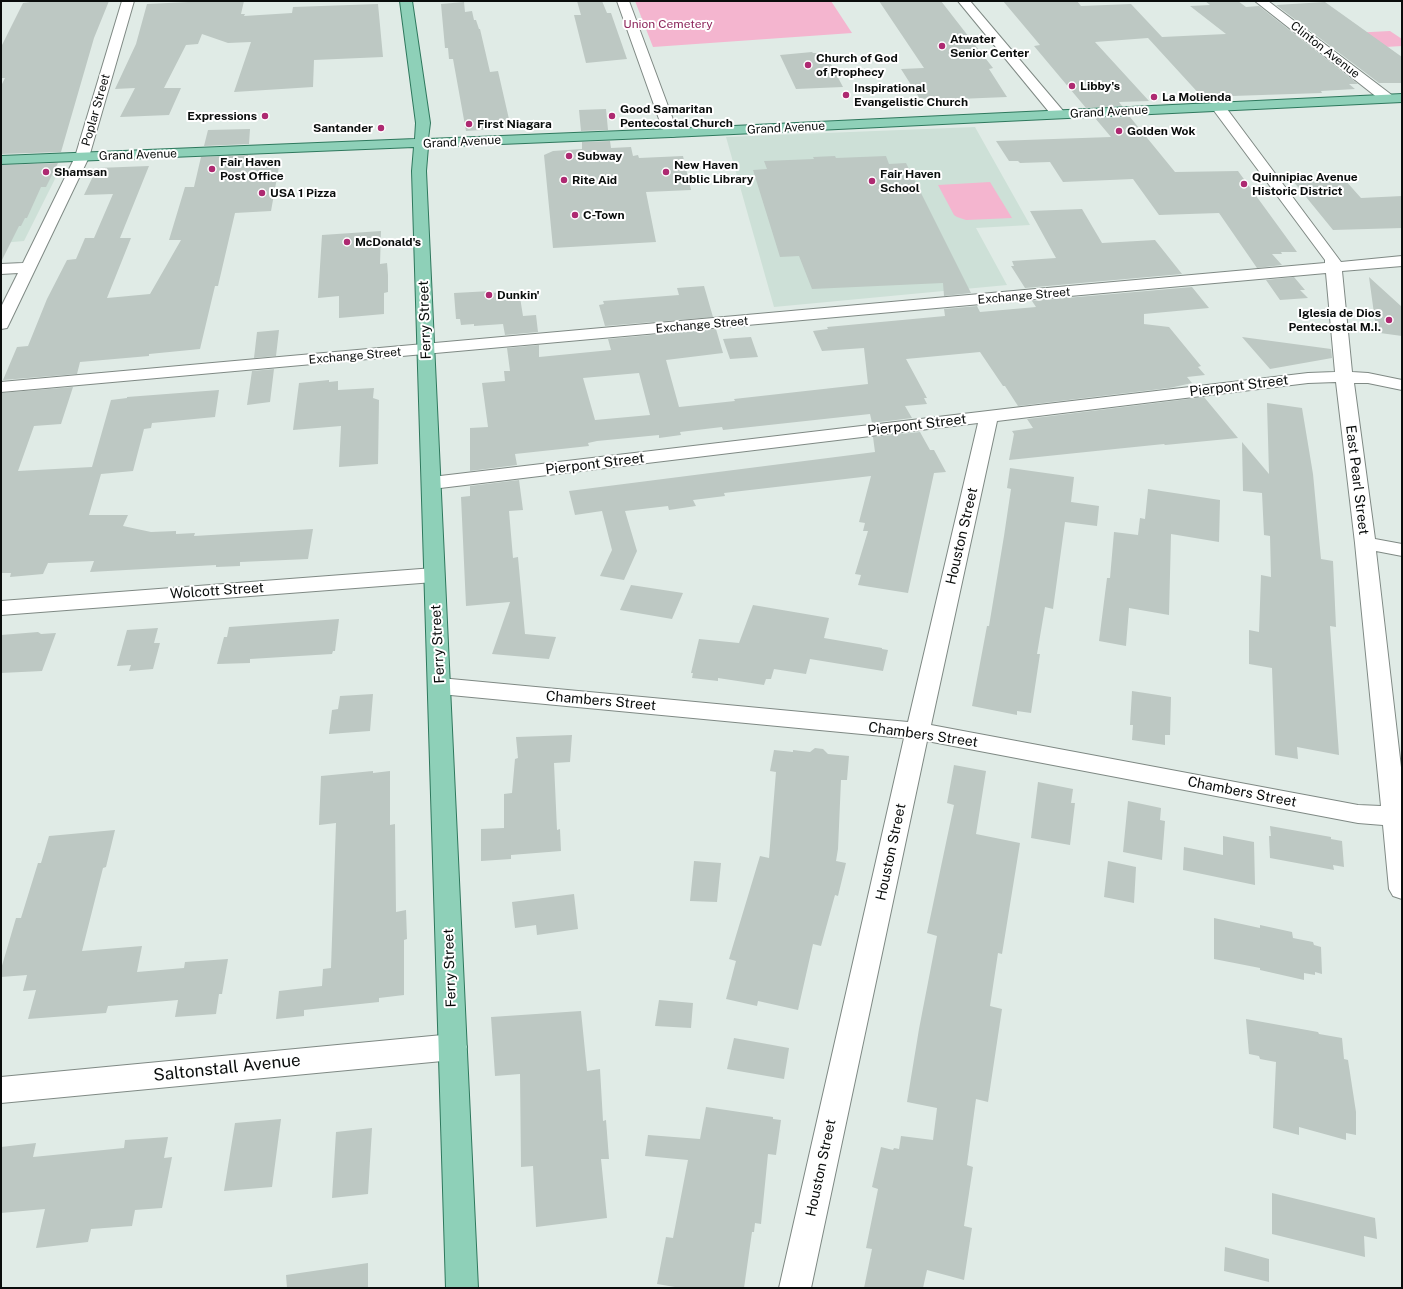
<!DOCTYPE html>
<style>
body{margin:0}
#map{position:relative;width:1403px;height:1289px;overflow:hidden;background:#e0ebe6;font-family:"Public Sans",sans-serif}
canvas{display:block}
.frame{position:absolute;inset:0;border:2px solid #0a0d0c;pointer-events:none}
</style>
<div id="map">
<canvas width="1403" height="1289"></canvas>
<div class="frame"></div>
</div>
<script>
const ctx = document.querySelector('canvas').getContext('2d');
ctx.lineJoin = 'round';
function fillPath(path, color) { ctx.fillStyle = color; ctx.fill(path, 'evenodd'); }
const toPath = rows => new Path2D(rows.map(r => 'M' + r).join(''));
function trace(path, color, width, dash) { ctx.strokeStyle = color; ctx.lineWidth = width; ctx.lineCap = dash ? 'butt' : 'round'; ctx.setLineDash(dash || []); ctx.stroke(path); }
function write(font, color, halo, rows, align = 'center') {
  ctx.font = font + ' "Public Sans",sans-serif'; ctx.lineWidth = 4; ctx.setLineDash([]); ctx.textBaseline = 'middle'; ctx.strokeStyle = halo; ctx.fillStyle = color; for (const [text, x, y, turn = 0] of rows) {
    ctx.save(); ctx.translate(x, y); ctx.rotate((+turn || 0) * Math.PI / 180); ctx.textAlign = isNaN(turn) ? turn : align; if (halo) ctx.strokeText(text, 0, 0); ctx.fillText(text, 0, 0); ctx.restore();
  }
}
const built = toPath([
 [975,127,1030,225,976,228,1007,285,774,307,726,137],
 [61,167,24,241,1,243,1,169]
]);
const green = toPath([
 [635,1,831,1,852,33,653,47],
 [1390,31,1402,39,1402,46,1352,49,1333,34],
 [990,182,1012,218,966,220,957,217,954,215,938,185]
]);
const building = toPath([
 [37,1,109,1,94,38,61,152,1,154,1,86,5,78,1,78,1,47,23,3],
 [209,1,244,1,241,14,245,14,244,16,292,13,293,7,378,4,383,57,314,60,313,87,234,92,251,42,228,43,202,34,198,44,186,45,164,88,181,88,169,115,120,117,135,88,115,89,136,44,147,4],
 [577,1,602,1,607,13,611,13,627,59,586,63,574,15,581,15],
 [879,1,941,1,993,68,989,69,1007,97,958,99,960,102,935,103,932,98,920,99,901,69,924,68],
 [1003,1,1077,1,1081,6,1131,4,1162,37,1226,34,1190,6,1210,5,1205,1,1238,1,1246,7,1259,6,1358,84,1349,84,1355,89,1321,91,1322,93,1202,97,1148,38,1095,42,1149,101,1119,102,1122,106,1086,108,1034,46,1040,45],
 [464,2,465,12,472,11,474,20,476,20,479,29,480,29,490,72,498,71,511,128,466,131,453,59,449,59,448,48,445,48,441,4],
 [1325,2,1402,57,1402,83,1379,83,1276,5],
 [812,52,813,53,825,53,843,87,796,89,780,55],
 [606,109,608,130,581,131,579,110],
 [1130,117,1175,172,1238,171,1297,252,1281,252,1282,254,1272,254,1282,265,1257,268,1219,213,1159,215,1133,179,1063,182,1050,162,1020,163,1018,161,1009,161,996,141,1111,137,1095,118],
 [250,129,249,144,204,146,208,130],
 [610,141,611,148,631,147,633,156,638,155,639,158,683,156,691,190,646,192,656,242,553,248,544,155,553,151,582,149,582,142],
 [248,155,247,162,280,161,271,211,235,213,218,286,215,286,200,349,149,354,149,356,80,362,77,374,3,380,17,347,28,346,47,299,67,260,76,259,85,238,94,238,113,194,84,195,97,168,149,166,120,238,131,238,107,298,150,294,181,240,169,240,185,187,194,187,201,157],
 [835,156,836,158,886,156,889,164,906,163,971,293,944,296,943,283,812,289,799,256,780,257,753,170,767,169,764,161,814,159,813,157],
 [58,163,46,187,41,187,27,218,25,218,21,226,19,226,1,262,1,165],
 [1306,179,1335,179,1336,181,1345,180,1361,198,1402,196,1402,228,1333,230,1293,181,1308,181],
 [1082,209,1102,243,1155,240,1182,274,1025,288,1011,266,1014,266,1012,261,1056,258,1030,211],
 [381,231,380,264,387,263,388,275,388,292,384,293,384,314,339,318,339,296,318,298,322,235],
 [1294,277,1305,290,1300,290,1308,298,1280,300,1266,280],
 [1369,277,1402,307,1402,336,1380,333,1379,328,1376,328],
 [704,286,713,317,605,326,599,305,604,304,603,301,679,295,677,288],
 [1192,287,1209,308,1144,314,1144,324,1169,327,1201,366,1198,367,1205,375,1187,377,1192,383,1174,387,1177,387,1018,406,1005,386,1003,386,980,352,906,359,927,398,924,398,927,404,905,406,912,418,872,423,870,414,723,430,722,427,680,432,681,435,659,438,659,435,597,441,588,443,589,446,515,454,517,465,470,471,470,428,488,427,482,383,505,381,504,371,510,371,507,348,539,345,539,357,611,350,608,339,716,329,723,353,666,360,679,407,735,401,734,399,868,384,864,348,822,351,813,331,828,329,827,327,945,316,944,309,977,306,980,312,1036,307,1032,301],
 [639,373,650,415,595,420,583,378],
 [491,291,491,293,519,291,523,316,536,315,538,332,505,335,503,324,474,326,474,324,461,325,460,319,456,319,454,293],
 [279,330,276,356,254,358,257,332],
 [751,337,758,357,730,359,723,339],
 [1242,337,1331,349,1332,358,1270,369],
 [274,369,270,402,247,405,252,371],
 [329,380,329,382,338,381,338,390,374,388,373,398,379,400,378,464,339,467,341,426,293,430,299,383],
 [73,387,61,424,34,426,18,471,92,467,111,400,127,398,127,397,219,390,215,417,152,423,151,428,144,429,133,471,101,474,89,515,128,515,123,526,151,532,176,531,176,534,195,533,194,536,313,529,308,559,240,562,240,566,216,567,216,565,90,572,94,561,48,563,43,574,10,577,11,573,1,573,1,393],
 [1204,397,1238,438,1165,445,1164,444,1115,449,1009,460,1014,434,1012,431,1033,428,1027,419],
 [1267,403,1302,408,1313,474,1321,559,1333,561,1336,627,1330,626,1339,755,1297,747,1298,759,1275,755,1272,668,1249,664,1249,630,1259,632,1261,575,1271,577,1270,536,1264,535,1262,493,1243,491,1242,442,1269,474],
 [920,432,930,450,934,450,946,472,934,473,908,593,858,585,861,575,855,574,868,531,863,531,865,523,859,522,871,476,724,493,725,496,693,500,696,506,669,510,668,506,625,511,637,551,624,580,600,576,612,550,602,511,575,515,569,491,875,452,873,437],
 [1010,468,1074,477,1071,502,1099,506,1097,526,1065,522,1053,609,1045,607,1037,654,1040,654,1031,713,1017,711,1017,715,972,706,987,626,989,626,1004,536,1011,489,1007,488],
 [519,480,523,510,509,511,513,558,518,557,525,634,556,637,549,659,492,654,510,602,466,606,461,497,470,496,470,486],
 [1148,489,1220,500,1219,542,1171,534,1169,615,1129,608,1126,646,1099,641,1107,578,1110,578,1114,532,1138,535,1140,518,1145,519],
 [631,585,683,593,672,619,620,610],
 [753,605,829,618,824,638,882,648,882,649,888,650,883,671,810,659,806,674,774,669,771,679,766,679,764,685,718,678,718,681,692,678,693,673,691,673,699,639,739,643],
 [339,619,335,651,333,651,332,654,250,659,250,663,217,664,224,637,227,637,229,627],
 [158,628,154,643,160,643,153,669,129,671,131,665,117,666,127,630],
 [38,632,41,634,56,633,42,671,1,673,1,635],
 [1132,691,1171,697,1170,735,1165,735,1165,745,1132,740,1133,725,1130,725],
 [373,694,370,731,329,734,332,710,338,709,340,696],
 [572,735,570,762,554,763,557,830,560,829,561,851,511,855,511,859,481,861,481,829,504,828,504,794,512,793,515,759,518,758,516,737],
 [815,748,823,749,828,754,849,756,847,780,841,780,838,849,836,861,846,863,838,896,835,895,821,946,813,944,798,1010,758,1001,757,1006,726,999,736,961,729,959,760,856,769,858,776,772,770,771,774,750,793,752,793,750,810,752],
 [954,765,986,771,976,834,1020,843,1002,954,998,953,990,1006,1002,1009,988,1102,976,1099,967,1165,973,1167,964,1226,972,1228,964,1280,927,1270,923,1288,864,1288,872,1249,866,1248,878,1189,872,1187,881,1147,893,1150,894,1148,899,1149,901,1136,933,1140,937,1108,907,1102,919,1029,937,936,927,933,954,805,947,803],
 [373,771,373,773,390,771,390,825,395,824,396,912,406,910,407,939,404,940,404,995,379,998,379,1002,304,1010,304,1016,276,1019,279,991,322,986,323,969,331,968,336,823,319,825,321,776],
 [1038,782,1073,789,1071,803,1075,803,1070,845,1031,838],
 [1128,801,1161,808,1160,820,1165,821,1162,860,1123,852],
 [1270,826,1331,837,1331,839,1342,841,1344,867,1333,865,1334,870,1270,858,1269,836,1271,836],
 [115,830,106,867,103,868,82,951,142,946,137,972,184,968,185,962,228,959,222,994,219,994,216,1014,175,1017,178,1000,108,1006,106,1013,28,1019,36,990,23,991,27,975,1,977,1,969,16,918,21,918,38,863,41,863,49,836],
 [1223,836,1254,842,1255,885,1183,870,1184,847,1223,855],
 [694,861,721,863,717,902,690,901],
 [1108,861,1136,867,1134,903,1104,897],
 [574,894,578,929,537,935,536,925,515,928,512,902],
 [1214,918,1260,928,1260,925,1292,932,1293,938,1313,942,1314,945,1321,947,1322,974,1315,972,1315,975,1304,973,1304,980,1260,970,1260,968,1214,959],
 [659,1000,693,1003,691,1028,655,1026],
 [581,1011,587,1071,600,1069,603,1121,606,1120,609,1159,601,1159,607,1218,536,1227,533,1166,521,1167,520,1074,495,1076,491,1017],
 [1246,1019,1318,1032,1319,1034,1342,1038,1344,1059,1348,1060,1356,1112,1356,1135,1346,1133,1346,1140,1299,1127,1299,1135,1273,1128,1276,1062,1260,1059,1259,1056,1249,1054],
 [734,1038,789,1048,784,1079,727,1069],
 [706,1107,773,1117,773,1119,781,1120,776,1155,768,1154,761,1224,755,1223,754,1232,752,1232,744,1288,681,1288,657,1284,666,1237,673,1238,688,1160,645,1156,648,1135,700,1139],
 [281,1119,272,1187,224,1191,235,1123],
 [372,1128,368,1194,332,1198,336,1132],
 [168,1137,164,1158,172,1157,162,1208,135,1210,132,1226,91,1229,88,1242,36,1248,45,1209,1,1213,1,1147,36,1143,33,1157,124,1148,125,1140],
 [1272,1193,1375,1218,1377,1239,1364,1236,1365,1257,1272,1234],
 [1225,1247,1269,1259,1269,1282,1224,1271],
 [368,1263,368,1288,287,1288,286,1275]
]);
const minor = toPath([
 [122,1,134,1,89,157,9,324,7,328,1,329,1,307,18,273,1,274,1,264,23,263,75,157,122,1],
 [617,1,629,1,678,133,676,136,671,137,666,136,664,133,617,1],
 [958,1,970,1,1064,112,1066,115,1064,118,1054,118,958,1],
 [1255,1,1268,1,1393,96,1394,99,1393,102,1383,102,1255,1],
 [1219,104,1224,105,1341,262,1402,256,1402,266,1342,271,1352,372,1368,373,1402,380,1402,390,1368,383,1354,383,1375,539,1402,544,1402,556,1376,551,1402,776,1402,899,1393,896,1389,889,1383,825,1358,823,927,741,811,1288,779,1288,904,738,440,694,432,692,429,686,432,680,440,678,908,722,978,423,432,489,425,487,422,483,425,479,432,477,1308,373,1335,372,1326,273,1,392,1,382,1325,263,1325,260,1212,108,1214,105,1219,104],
 [1336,382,1355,543,1381,806,1358,805,931,725,997,421,1308,383,1336,382],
 [434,568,441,570,444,575,441,580,434,582,1,615,1,601,434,568],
 [453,1034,463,1038,467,1047,463,1056,453,1060,1,1103,1,1077,453,1034]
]);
const major = toPath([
 [400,1,412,1,430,123,428,139,671,129,1402,94,1402,102,671,137,428,147,426,171,478,1288,446,1288,412,171,414,147,1,164,1,156,415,139,416,123,400,1]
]);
const markers = [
 [942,46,4,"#ae2971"],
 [808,65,4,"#ae2971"],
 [1072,86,4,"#ae2971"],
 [846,95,4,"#ae2971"],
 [1154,97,4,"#ae2971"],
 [265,116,4,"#ae2971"],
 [612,116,4,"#ae2971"],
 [469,124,4,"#ae2971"],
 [381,128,4,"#ae2971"],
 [1119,131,4,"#ae2971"],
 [569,156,4,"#ae2971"],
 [212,169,4,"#ae2971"],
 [46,172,4,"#ae2971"],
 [666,172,4,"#ae2971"],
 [564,180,4,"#ae2971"],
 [872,181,4,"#ae2971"],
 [1244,184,4,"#ae2971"],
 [262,193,4,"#ae2971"],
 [575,215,4,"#ae2971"],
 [347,242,4,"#ae2971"],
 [489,295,4,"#ae2971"],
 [1389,320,4,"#ae2971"]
];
const farParknames = [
 ["Union Cemetery",668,24]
];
const farPoinames = [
 ["Atwater",950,39],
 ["Senior Center",950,53],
 ["Church of God",816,58],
 ["of Prophecy",816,72],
 ["Libby's",1080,86],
 ["Inspirational",854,88],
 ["Evangelistic Church",854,102],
 ["La Molienda",1162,97],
 ["Good Samaritan",620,109],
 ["Pentecostal Church",620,123],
 ["Expressions",257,116,"right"],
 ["First Niagara",477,124],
 ["Santander",373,128,"right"],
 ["Golden Wok",1127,131],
 ["Subway",577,156],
 ["Fair Haven",220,162],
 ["Post Office",220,176],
 ["New Haven",674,165],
 ["Public Library",674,179],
 ["Shamsan",54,172],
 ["Fair Haven",880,174],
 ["School",880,188],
 ["Quinnipiac Avenue",1252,177],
 ["Historic District",1252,191],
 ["Rite Aid",572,180],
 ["USA 1 Pizza",270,193],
 ["C-Town",583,215],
 ["McDonald's",355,242],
 ["Dunkin'",497,295],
 ["Iglesia de Dios",1381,313,"right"],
 ["Pentecostal M.I.",1381,327,"right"]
];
const farStreetnames = [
 ["Clinton Avenue",1325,50,38],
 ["Poplar Street",96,110,-74],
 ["Grand Avenue",1109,112,-3],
 ["Grand Avenue",786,128,-3],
 ["Grand Avenue",462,142,-3],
 ["Grand Avenue",138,155,-2],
 ["Exchange Street",1024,296,-5],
 ["Exchange Street",702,325,-5],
 ["Exchange Street",355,356,-5]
];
const streetNames = [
 ["Ferry Street",425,320,-92],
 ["Pierpont Street",1239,386,-7],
 ["Pierpont Street",917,425,-7],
 ["Pierpont Street",595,464,-7],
 ["East Pearl Street",1357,480,83],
 ["Houston Street",962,536,-77],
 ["Wolcott Street",217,591,-4],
 ["Ferry Street",438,644,-93],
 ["Chambers Street",601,701,5],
 ["Chambers Street",923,735,8],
 ["Chambers Street",1242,792,11],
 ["Houston Street",891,852,-78],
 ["Ferry Street",450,968,-92],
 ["Houston Street",821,1168,-78]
];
const nearStreetnames = [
 ["Saltonstall Avenue",227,1068,-6]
];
fillPath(built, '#cde0d7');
fillPath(green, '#f4b5cf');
fillPath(building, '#bdc8c3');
trace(minor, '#7f8984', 2);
trace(major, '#2e785d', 2);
fillPath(minor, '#fff');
fillPath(major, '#8ed0b8');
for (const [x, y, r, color] of markers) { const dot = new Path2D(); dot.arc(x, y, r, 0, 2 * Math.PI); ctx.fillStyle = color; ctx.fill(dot); trace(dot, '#fff', 1.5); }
write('12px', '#8d265c', '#fff', farParknames);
write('bold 12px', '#0a0d0c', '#fff', farPoinames, 'left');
write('12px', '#0a0d0c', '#fff', farStreetnames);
write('14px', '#0a0d0c', '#fff', streetNames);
write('17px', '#0a0d0c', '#fff', nearStreetnames);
</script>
